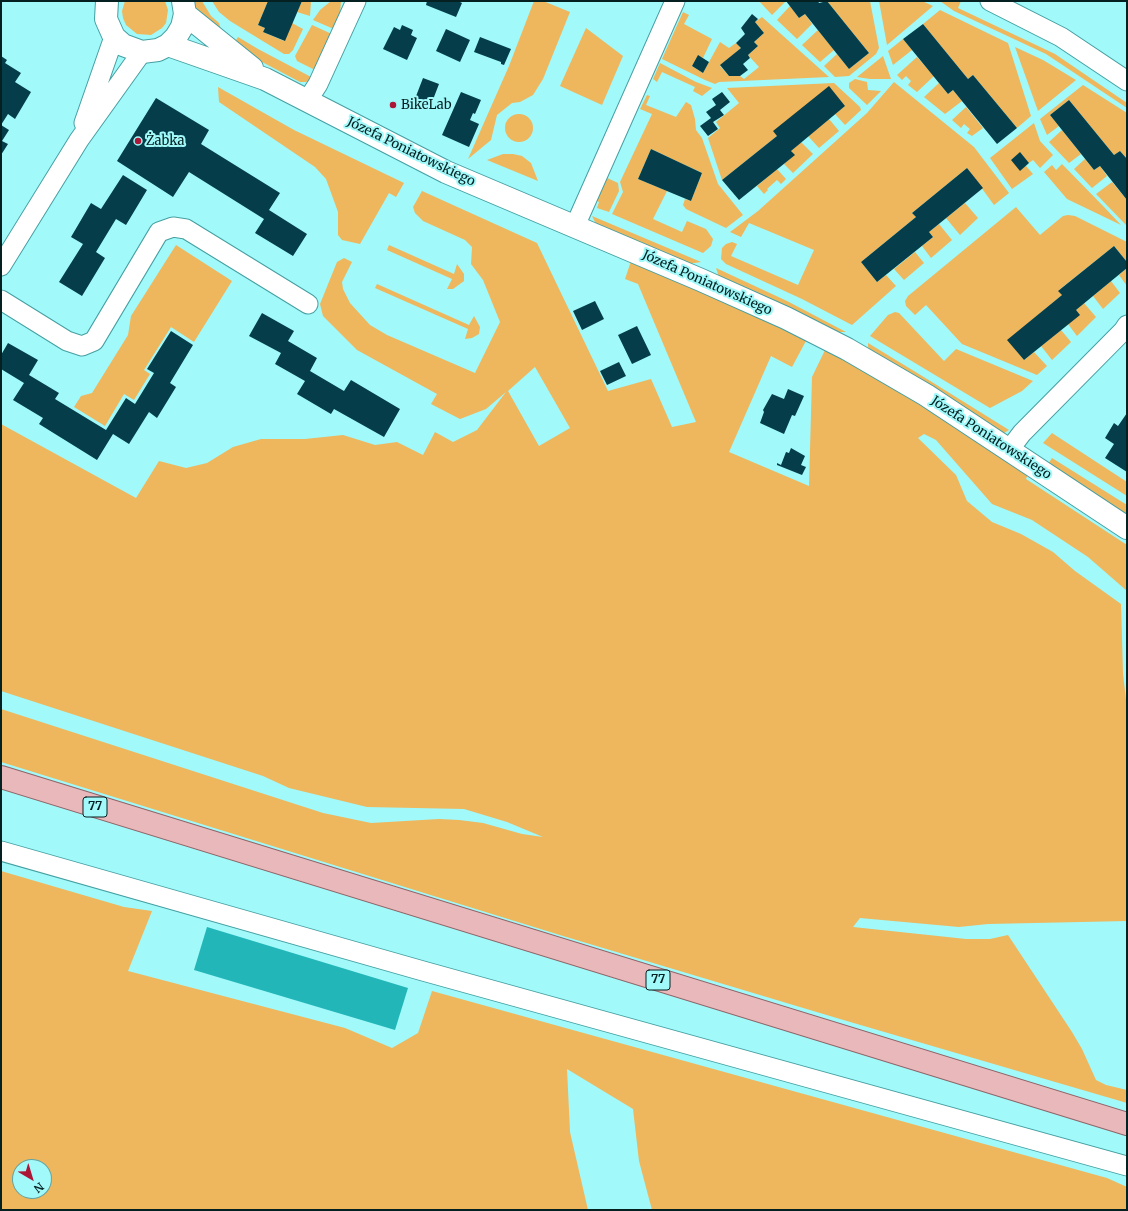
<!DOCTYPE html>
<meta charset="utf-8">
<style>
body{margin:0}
#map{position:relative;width:1128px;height:1211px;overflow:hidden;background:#a1f9fa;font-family:Merriweather,serif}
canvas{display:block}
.frame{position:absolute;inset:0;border:2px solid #042021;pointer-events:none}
.north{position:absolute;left:12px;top:1159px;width:40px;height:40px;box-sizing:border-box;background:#a1f9fa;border:1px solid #62a2a3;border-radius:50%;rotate:142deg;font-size:11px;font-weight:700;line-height:16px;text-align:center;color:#042021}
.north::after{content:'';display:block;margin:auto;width:14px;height:18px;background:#ac1738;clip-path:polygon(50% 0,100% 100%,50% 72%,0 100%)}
</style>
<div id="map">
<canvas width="1128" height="1211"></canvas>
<div class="frame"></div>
<div class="north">N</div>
</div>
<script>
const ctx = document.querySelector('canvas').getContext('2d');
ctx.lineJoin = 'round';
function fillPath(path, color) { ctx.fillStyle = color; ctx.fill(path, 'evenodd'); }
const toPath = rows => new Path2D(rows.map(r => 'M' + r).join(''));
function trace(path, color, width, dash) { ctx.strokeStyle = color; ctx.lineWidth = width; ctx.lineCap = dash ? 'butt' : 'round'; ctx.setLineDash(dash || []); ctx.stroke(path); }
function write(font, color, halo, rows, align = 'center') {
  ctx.font = font + ' Merriweather,serif'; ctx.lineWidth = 4; ctx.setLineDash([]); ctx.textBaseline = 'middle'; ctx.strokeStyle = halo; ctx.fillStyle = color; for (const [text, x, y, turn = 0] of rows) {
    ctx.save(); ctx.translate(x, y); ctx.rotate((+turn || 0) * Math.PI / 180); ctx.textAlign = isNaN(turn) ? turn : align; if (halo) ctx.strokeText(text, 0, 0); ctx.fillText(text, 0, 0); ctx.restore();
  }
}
const green = toPath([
 [125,1,165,1,168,10,166,23,162,28,151,35,137,34,126,25,123,18,122,11],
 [192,1,202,1,211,16,219,23,221,29,196,12],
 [212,1,268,1,258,25,265,28,263,32,284,41,292,23,303,29,293,50,289,54,284,54,230,21,219,12],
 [302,1,311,1,310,16,297,12],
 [331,1,341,1,340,15,336,30,313,20,320,10],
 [534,1,543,1,570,12,543,79,533,95,520,102,512,103,497,115,491,140,468,159,509,66],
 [759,1,786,1,772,15],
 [827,1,870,1,879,48,876,54,849,76,835,77,824,66,837,54,849,69,869,53],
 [879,1,922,1,933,6,887,45],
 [940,1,961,1,958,8,1055,54,1127,103,1127,108,1046,54,954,11],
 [790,6,799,18,805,14,812,24,797,39,777,20],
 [940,10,1008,43,1031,116,1017,128,973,75,968,79,923,24],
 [683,12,689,15,684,24,712,39,703,58,698,56,692,66,703,73,720,42,729,48,736,43,741,48,720,66,729,76,740,76,744,79,759,67,748,55,758,46,754,42,764,33,755,22,762,17,829,77,719,82,715,84,705,80,662,59],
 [312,25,334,35,317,71,297,61,295,56],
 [586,28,623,56,602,105,560,86],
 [818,30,834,50,820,62,802,45],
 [238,37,258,49,313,78,306,82,300,82,245,53,232,46],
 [903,39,912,50,893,65,888,51],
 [1015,47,1043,60,1076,80,1038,111],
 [883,56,891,79,870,79,857,77],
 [917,57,934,76,917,92,908,85,911,81,906,76,902,80,897,75],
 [660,63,696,82,712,88,702,96,693,91,695,87,662,72,657,82,653,79],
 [855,79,867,82,868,90,881,91,867,105,849,88,849,83],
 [894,82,974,147,1009,193,994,205,967,168,912,213,916,217,861,262,877,282,886,275,896,286,852,325,802,299,726,264,721,259,722,248,726,244,732,242,737,244,731,256,798,285,814,250,749,223,741,237,730,232,758,211,867,113],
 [834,83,860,107,861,110,845,125,835,114,845,106,777,136,722,180,708,138,720,128,716,122,739,103,727,88],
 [939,83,948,94,953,90,962,101,945,114,924,97],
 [1083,85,1127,113,1127,159,1120,151,1114,155,1069,100,1050,115,1059,126,1047,135,1040,119],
 [218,87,294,130,404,183,396,197,389,193,360,244,342,240,338,235,338,212,326,179,315,167,219,102],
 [647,95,650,96,646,105,676,117,686,102,691,105,695,119,696,130,702,138,718,184,743,215,726,228,686,209,683,205,685,199,691,201,702,173,651,149,638,179,667,191,653,219,682,232,687,221,706,229,713,239,711,246,703,253,612,214,623,192,620,182,652,114,640,109],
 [966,107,983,128,972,136,967,133,970,129,964,124,961,128,952,120],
 '505 128a14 14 0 1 1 28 0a14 14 0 1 1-28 0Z',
 [829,119,839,131,819,148,808,136],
 [1034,123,1040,141,1053,155,1040,168,1033,160,1029,163,1020,153,1011,160,1026,166,1033,174,1012,189,990,158],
 [1062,130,1081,154,1069,163,1049,142],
 [801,142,813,154,793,173,784,164,794,155,791,151],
 [503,154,513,154,522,156,531,163,538,181,487,160],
 [1085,159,1094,170,1100,166,1107,176,1092,188,1074,169],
 [1062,164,1104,207,1121,225,1067,199,1044,172,1052,165,1056,170],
 [777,169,786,179,781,184,777,180,767,189,768,190,764,194,757,186],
 [605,177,618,183,619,191,609,212,597,208,599,202,595,200],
 [1112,182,1127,200,1127,226,1096,194],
 [422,191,537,243,608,391,651,379,672,427,696,422,638,284,625,279,631,261,760,315,807,339,792,367,771,356,729,452,809,486,812,377,826,348,879,377,1028,474,1026,479,1127,545,1127,591,1088,557,1032,520,992,504,936,440,924,434,918,438,956,475,967,501,992,522,1021,534,1053,552,1075,571,1121,604,1123,674,1127,708,1127,921,988,924,959,927,860,918,853,927,966,939,990,939,1008,935,1072,1032,1082,1049,1096,1080,1106,1085,1127,1090,1127,1103,840,1019,563,936,1,762,1,709,323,813,371,823,439,819,459,820,483,823,522,834,543,837,507,822,464,809,367,807,289,788,263,776,1,691,1,424,136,498,159,461,186,468,207,463,233,447,261,439,305,439,343,435,375,445,397,442,423,455,435,432,453,442,477,430,506,392,486,409,460,419,431,404,437,394,357,350,323,316,320,304,337,262,344,258,352,262,342,282,343,289,350,303,370,325,387,335,475,373,500,322,483,280,471,264,472,247,465,240,423,221,415,213,413,207],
 [535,367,570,428,539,446,508,391],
 [965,203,978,218,960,235,946,218],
 [1016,207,1040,235,1063,216,1068,215,1075,216,1127,242,1127,262,1114,246,1059,290,1062,295,1008,340,1024,360,1034,352,1047,366,1037,375,962,344,926,305,915,315,906,306,905,301,908,296],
 [592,216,701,262,688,264,596,224],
 [939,224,952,240,931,258,922,246,933,237,929,232],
 [176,245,232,281,194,342,171,327,144,370,150,374,134,400,124,394,105,426,74,407,81,396,92,393,128,335,131,316],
 [389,245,454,274,457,264,464,274,464,281,453,289,447,289,452,279,387,250],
 [915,252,924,263,904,280,894,269],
 [716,268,787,301,846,332,835,332,719,277],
 [1127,268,1127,286,1119,275],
 [1111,281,1120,293,1103,309,1093,296],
 [377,284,469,325,474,316,480,327,479,334,472,338,465,339,468,329,375,288],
 [1084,303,1096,317,1077,336,1068,324,1076,310],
 [895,312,899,313,944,361,956,349,1033,381,1022,391,990,408,870,336,888,315],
 [1061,330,1071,342,1052,360,1041,346],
 [868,343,927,379,1009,430,1004,433,998,431,873,353,868,347],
 [1052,433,1127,482,1127,496,1043,443],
 [1052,458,1127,505,1127,517,1048,464],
 [1,871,124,907,152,911,128,971,345,1028,392,1048,418,1033,432,991,1107,1178,1127,1187,1127,1210,652,1210,639,1161,633,1109,567,1069,570,1132,588,1210,1,1210],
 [20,1167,44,1167,44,1191,20,1191]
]);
const water = toPath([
 [207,927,408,988,395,1030,194,970]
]);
const building = toPath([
 [268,1,302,1,285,41,263,32,265,28,258,25],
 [427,1,458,1,462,3,456,17,426,5],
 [786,1,818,1,819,3,827,1,869,53,849,69,805,14,799,18],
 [752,14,758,19,755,22,764,33,754,42,758,46,748,55,750,58,743,64,748,70,740,76,729,76,720,65,741,48,736,43,745,34,741,28],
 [923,24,968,79,973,75,1017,128,997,144,953,90,948,94,903,39],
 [402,25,413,30,411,35,417,38,407,60,383,49,394,27,400,30],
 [446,29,470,40,460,62,436,51],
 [480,37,511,49,504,65,501,64,501,62,474,52],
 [698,55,709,62,703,73,692,66],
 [1,56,7,60,5,63,21,73,15,82,31,92,15,119,8,114,1,125],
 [423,78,439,84,429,110,413,104],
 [829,86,845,106,791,151,795,155,739,200,722,180,777,136,773,131],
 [461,92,481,100,475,114,473,113,470,120,479,124,469,147,442,135],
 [722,92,730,102,720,110,724,115,713,122,718,129,708,136,700,126,711,118,706,112,716,105,712,99],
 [156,98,209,130,201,144,280,193,269,210,307,234,293,256,255,233,264,219,189,172,173,197,117,161],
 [1069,100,1114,155,1120,151,1127,159,1127,200,1100,166,1094,170,1050,115],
 [1,125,9,130,2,141,8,144,1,155],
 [651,149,702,173,691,201,638,179],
 [1020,152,1029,163,1020,171,1011,160],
 [967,168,983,188,929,232,933,237,877,282,861,262,916,217,912,213],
 [123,175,147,190,126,225,116,219,96,252,105,258,82,296,59,282,83,244,71,237,91,203,101,209],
 [1114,246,1127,262,1127,268,1076,310,1080,315,1024,360,1007,340,1062,295,1058,291],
 [595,301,604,319,582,330,573,311],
 [262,313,294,331,288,341,317,358,310,371,344,391,351,380,400,409,384,437,334,409,331,414,297,394,305,381,275,364,281,353,249,336],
 [637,326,651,355,632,364,618,335],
 [171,331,193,345,170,383,176,387,157,418,149,412,129,444,113,434,97,460,39,424,43,418,13,400,24,383,1,369,1,355,8,343,38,360,29,375,59,393,55,399,106,430,126,398,135,404,154,373,147,369],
 [619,362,626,376,607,385,600,371],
 [788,389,804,396,795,416,792,415,784,434,760,423,764,412,763,410,772,394,784,399],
 [1127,413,1127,472,1105,458,1114,444,1105,438,1114,423,1118,426],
 [791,448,805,456,801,465,806,467,802,475,777,465,777,463,781,465,786,452,789,453]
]);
const minor = toPath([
 [990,1,1061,37,1127,81],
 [307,101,318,84,356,1],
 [84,123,114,37],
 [575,226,675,1],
 [1,266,79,140,142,52],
 [1,300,67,341,82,346,94,341,159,232,173,227,186,229,308,304],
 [1009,450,1022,433,1123,331,1127,325],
 [1,851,423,971,1127,1166]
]);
const tertiary = toPath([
 [107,1,106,19,114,37,123,45,142,52,158,50,168,45,176,37,182,27,185,14,183,1],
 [185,14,252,68],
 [168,45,265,79,446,172,701,280,786,318,847,349,926,395,1127,528]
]);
const primary = toPath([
 [1,777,1127,1124]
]);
const markers = [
 [393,105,4,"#ac1738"],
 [138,141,4,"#ac1738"]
];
const shields = [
 [95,807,24],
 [658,980,24]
];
const shieldNames = [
 ["77",95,807],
 ["77",658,980]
];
const poiNames = [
 ["BikeLab",401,105],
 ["Żabka",146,141]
];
const streetNames = [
 ["Józefa Poniatowskiego",411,152,26],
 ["Józefa Poniatowskiego",707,283,24],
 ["Józefa Poniatowskiego",991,438,33]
];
fillPath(green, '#eeb65d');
fillPath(water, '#22b6b8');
fillPath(building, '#053e4a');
trace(minor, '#469fa1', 21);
trace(tertiary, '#469fa1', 24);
trace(primary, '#8f6467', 24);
trace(minor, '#fff', 19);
trace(tertiary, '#fff', 22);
trace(primary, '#e9b8bb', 22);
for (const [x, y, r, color] of markers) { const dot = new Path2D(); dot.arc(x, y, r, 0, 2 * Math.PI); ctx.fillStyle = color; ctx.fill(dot); trace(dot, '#a1f9fa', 1.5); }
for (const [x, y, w] of shields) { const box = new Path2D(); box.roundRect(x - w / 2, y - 10, w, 20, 3); ctx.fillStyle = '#a1f9fa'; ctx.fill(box); trace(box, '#042021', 1); }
write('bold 12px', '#042021', null, shieldNames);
write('13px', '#042021', '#a1f9fa', poiNames, 'left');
write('13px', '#042021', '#a1f9fa', streetNames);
</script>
